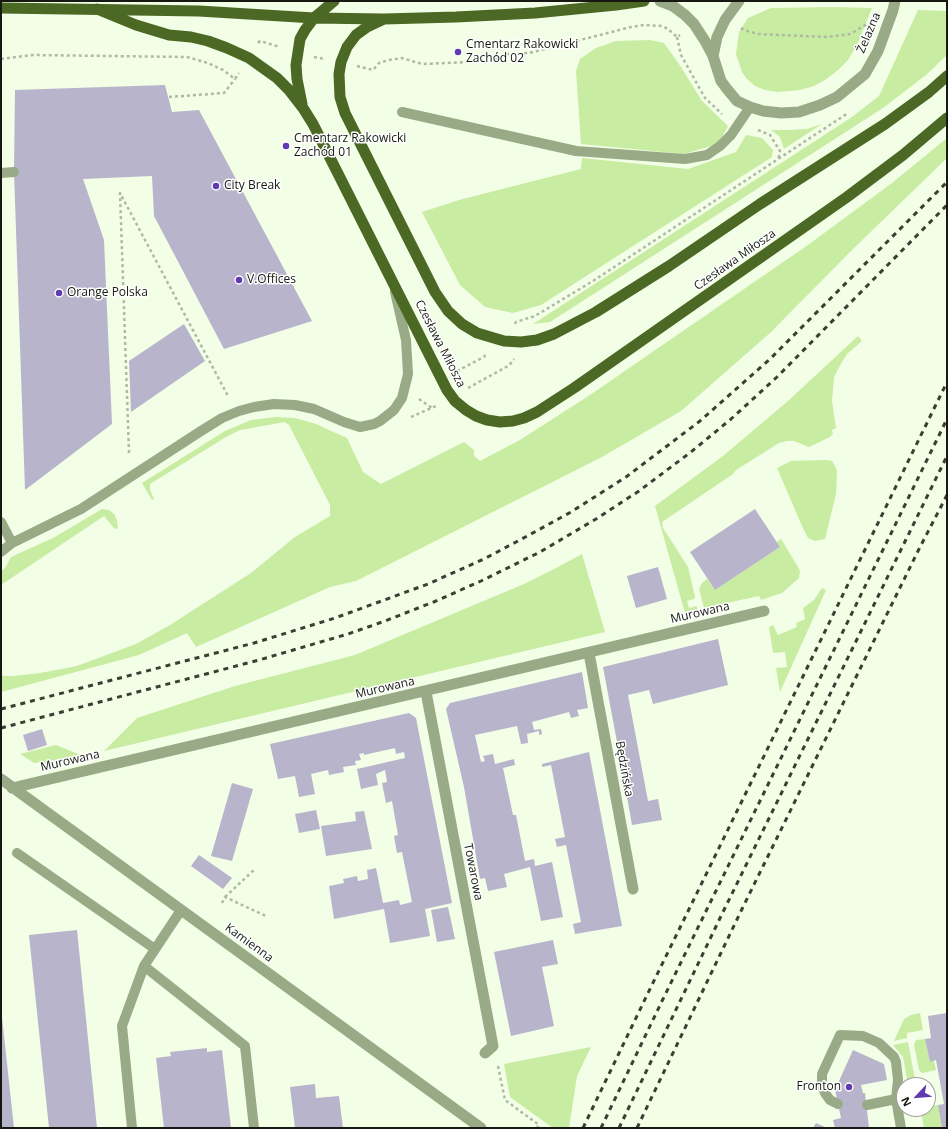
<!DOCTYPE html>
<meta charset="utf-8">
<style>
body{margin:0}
#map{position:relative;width:948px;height:1129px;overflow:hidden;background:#f2fee6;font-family:"Open Sans",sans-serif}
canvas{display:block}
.frame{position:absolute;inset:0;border:2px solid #151911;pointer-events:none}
.north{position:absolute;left:896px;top:1077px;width:40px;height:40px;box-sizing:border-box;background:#fff;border:1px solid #a1a3a0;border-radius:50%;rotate:244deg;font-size:11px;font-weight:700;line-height:16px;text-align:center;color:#151911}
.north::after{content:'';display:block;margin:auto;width:14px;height:18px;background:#613ab2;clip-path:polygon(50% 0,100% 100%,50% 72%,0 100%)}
</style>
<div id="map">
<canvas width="948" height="1129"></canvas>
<div class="frame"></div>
<div class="north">N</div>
</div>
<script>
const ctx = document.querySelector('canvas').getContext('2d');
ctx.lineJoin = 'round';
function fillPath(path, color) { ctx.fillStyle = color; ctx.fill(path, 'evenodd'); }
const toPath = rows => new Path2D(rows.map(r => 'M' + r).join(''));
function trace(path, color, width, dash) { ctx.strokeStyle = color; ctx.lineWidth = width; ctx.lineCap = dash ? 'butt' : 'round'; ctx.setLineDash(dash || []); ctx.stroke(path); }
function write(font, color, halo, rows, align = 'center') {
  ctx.font = font + ' "Open Sans",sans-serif'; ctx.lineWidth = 3; ctx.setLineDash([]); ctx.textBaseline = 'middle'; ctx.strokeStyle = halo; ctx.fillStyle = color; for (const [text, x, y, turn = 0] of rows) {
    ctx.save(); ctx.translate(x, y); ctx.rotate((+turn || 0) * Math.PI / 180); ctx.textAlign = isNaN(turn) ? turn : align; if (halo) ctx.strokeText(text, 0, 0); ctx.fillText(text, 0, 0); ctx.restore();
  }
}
const green = toPath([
 [834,7,872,8,858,43,848,60,838,70,825,80,814,86,800,90,778,92,765,90,755,86,747,79,742,72,736,54,739,32,748,18,771,8],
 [918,10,947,11,947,55,926,75,883,108,550,322,533,324,852,117,879,96],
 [650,40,664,43,681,67,702,101,728,126,718,144,684,154,581,144,576,71,580,59,596,48,616,41],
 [822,124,784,149,780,137,771,130,790,130,807,129],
 [746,135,762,138,773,150,772,157,541,305,513,313,485,307,460,285,422,212,459,200,581,169,582,158,688,169,736,152],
 [947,138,947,158,851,251,770,333,681,411,602,457,356,581,330,587,196,647,187,633,139,655,1,692,1,675,5,676,14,676,40,673,77,666,136,644,170,625,251,573,295,537,330,516,330,505,289,425,285,422,240,430,226,437,150,484,150,490,154,499,152,500,142,483,225,431,251,420,275,417,295,418,316,424,331,431,347,438,363,472,381,484,464,442,474,450,474,456,480,461,520,440,593,393,664,344,808,245,892,183],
 [858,336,862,341,847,354,842,362,834,377,832,401,836,428,832,430,833,434,830,437,809,447,794,441,787,441,779,443,736,470,733,474,662,522,663,528,688,567,695,597,694,599,687,601,689,608,697,606,697,609,685,613,655,506,723,456,788,401],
 [826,460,832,461,835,466,837,471,836,494,825,539,815,541,808,538,802,526,777,468,791,461],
 [102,509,109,510,114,514,117,520,118,529,114,528,104,516,1,585,1,571,5,568,11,557,53,538],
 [781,539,798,567,800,571,799,578,782,593,761,600,759,596,704,608,699,589,702,583,707,579,715,590,780,547,777,542],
 [582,554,605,632,104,751,137,718,235,686,355,655,524,584,558,567],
 [822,588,826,590,780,692,776,668,787,667,785,652,773,653,769,627,773,625,778,635,797,627,796,623,805,619,803,608,814,600],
 [56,745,83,756,49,764,44,762,34,763,20,754],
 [920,1013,923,1030,907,1033,907,1038,894,1041,904,1019,911,1015],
 [925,1039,930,1061,934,1061,936,1070,922,1073,919,1070,914,1045,916,1040],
 [908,1042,916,1085,908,1085,903,1057,893,1045],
 [591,1047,577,1076,569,1128,553,1128,510,1097,504,1064],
 [938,1105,942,1128,924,1128,921,1112,923,1109,928,1109,928,1107]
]);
const building = toPath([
 [165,85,172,112,199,110,312,321,224,349,154,216,152,176,83,179,104,240,112,424,25,490,14,172,15,90],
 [184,324,205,361,131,412,129,361],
 [755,509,780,547,715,590,690,552],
 [658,567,667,599,636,608,627,576],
 [718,639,728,685,653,704,649,690,628,695,648,801,658,799,662,820,632,825,623,774,603,667],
 [582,672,588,708,577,710,579,716,571,718,569,712,532,722,534,730,541,729,542,734,539,735,539,731,527,734,528,743,521,744,517,726,475,735,481,762,485,761,483,756,493,754,495,764,514,759,515,765,503,768,513,815,516,815,525,861,534,859,535,866,552,862,563,917,541,921,530,867,504,874,507,887,488,891,485,878,480,879,464,787,446,709,450,703],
 [409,713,416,718,452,903,425,909,430,936,390,943,384,909,334,919,329,886,344,883,343,879,357,876,358,881,368,879,367,870,376,868,383,903,399,900,400,905,412,902,402,852,397,853,394,836,398,835,392,801,386,803,382,783,387,782,385,770,376,774,378,785,361,789,357,769,405,758,404,752,396,754,395,748,364,755,364,753,359,754,361,760,355,761,356,765,343,767,344,772,329,775,328,770,311,774,315,794,299,797,295,776,278,779,270,744],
 [42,729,47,745,28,751,23,735],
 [589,752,622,926,575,934,573,924,581,922,566,845,557,847,555,839,565,837,551,765,542,767,542,764],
 [232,783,253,789,232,861,211,856],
 [316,810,320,829,299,833,295,814],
 [364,811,372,849,326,856,321,826,356,821,355,812],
 [199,855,232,878,223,889,191,866],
 [448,907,455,939,437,942,431,910],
 [77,930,97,1128,49,1128,29,935],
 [553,940,558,964,542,967,554,1026,511,1036,494,952],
 [947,1013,947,1127,942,1128,938,1105,944,1104,936,1060,930,1062,925,1039,931,1038,928,1016],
 [1,1017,2,1017,14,1128,1,1128],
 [207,1048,207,1052,222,1050,231,1128,164,1128,156,1058,171,1056,170,1052],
 [853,1050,884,1064,887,1080,861,1085,863,1093,865,1093,869,1128,835,1128,833,1120,841,1118,835,1090],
 [315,1084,316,1098,339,1096,343,1128,295,1128,290,1087],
 [816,1123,827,1128,813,1128]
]);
const path = toPath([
 [741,28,744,30,758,34,828,37,850,34,869,23],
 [677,37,681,55,705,98,722,114],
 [258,43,260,41,280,47],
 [314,57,325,59],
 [1,59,32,55,187,57,208,63,223,70,235,79,239,73],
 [357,66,373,70,379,63,389,60,402,58,422,64,493,61,507,54,529,53,631,27,644,25,662,26,668,29,677,37,680,35],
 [169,97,224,93,235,79],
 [758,130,770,135,780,151,778,160],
 [515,324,516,322,535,316,593,281,848,113],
 [457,371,484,357,486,353],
 [468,388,508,366,511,363,514,359],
 [419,399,432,408],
 [411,417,436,406],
 [129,453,120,193,228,396],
 [225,897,255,869],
 [222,903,225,897,266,916],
 [498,1066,505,1100,539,1125,537,1128]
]);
const service = toPath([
 [402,112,576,151,685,159,707,155,720,146,731,135,750,107],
 [1,173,14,172],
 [1,522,12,543],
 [1,552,12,543,81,509,201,431,222,418,239,411,254,407,274,404,295,405,314,409,344,422,360,427,374,424,380,421,394,410,402,398,408,374,406,340,395,292],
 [17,853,155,949],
 [144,966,245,1046,254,1128],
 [838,1104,830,1100,825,1093,822,1086,822,1074,840,1035,863,1036,879,1043,894,1057,896,1062,898,1080,896,1099,901,1128],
 [867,1105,896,1099],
 [132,1128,122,1026,144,966,181,910]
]);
const minor = toPath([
 [660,1,673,6,685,15,694,24,705,41,713,56,721,81,727,89,737,101,750,107,763,111,781,113,799,112,820,105,837,97,865,74,878,51,893,10,895,1],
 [713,56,717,37,725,20,739,1],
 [589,653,633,889],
 [426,692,493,1046,485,1053],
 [1,779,481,1128],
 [12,788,764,611]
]);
const primary = toPath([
 [1,8,199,11,314,18,384,19,456,17,535,13,616,5,644,1],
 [97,9,136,25,169,35,191,37,208,41,227,48,249,58,277,78,289,90,303,108,313,124,447,390,455,401,466,410,476,416,487,420,500,422,513,421,524,418,537,412,574,388,847,197,903,155,947,118],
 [384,19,367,27,356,35,347,47,341,62,339,74,340,97,345,113,435,292,448,311,462,324,477,333,504,341,521,342,537,340,554,334,596,312,669,266,760,204,885,124,929,92,947,76],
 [302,104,297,79,296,65,300,39,305,30,314,18,334,1]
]);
const rail = toPath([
 [1,709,254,643,335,618,428,584,484,559,531,534,571,512,626,477,700,421,770,359,947,182],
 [1,728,259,660,348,634,385,621,436,601,481,581,540,552,596,519,639,491,691,452,731,419,777,377,947,205],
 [583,1128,648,993,947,382],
 [601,1128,662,1001,947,419],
 [619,1128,722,914,947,456],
 [637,1128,742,909,919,549,947,495]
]);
const markers = [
 [458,52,4,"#613ab2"],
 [286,146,4,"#613ab2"],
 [216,186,4,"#613ab2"],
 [239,280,4,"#613ab2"],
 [59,293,4,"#613ab2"],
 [849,1087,4,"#613ab2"]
];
const streetNames = [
 ["Żelazna",869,33,-67],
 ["Czesława Miłosza",735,260,-35],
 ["Czesława Miłosza",440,344,63],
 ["Murowana",700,613,-13],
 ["Murowana",385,688,-13],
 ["Murowana",70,761,-13],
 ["Będzińska",624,769,80],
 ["Towarowa",473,872,79],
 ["Kamienna",249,943,36]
];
const poiNames = [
 ["Cmentarz Rakowicki",466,45],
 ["Zachód 02",466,59],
 ["Cmentarz Rakowicki",294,139],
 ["Zachód 01",294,153],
 ["City Break",224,186],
 ["V.Offices",247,280],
 ["Orange Polska",67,293],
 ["Fronton",841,1087,"right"]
];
fillPath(green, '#c8eca1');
fillPath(building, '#b8b4cc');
trace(path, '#afb9a6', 2.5, [3, 3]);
trace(service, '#99aa87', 10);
trace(minor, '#99aa87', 11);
trace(primary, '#4b6824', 11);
trace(rail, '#3a3f35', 3, [5, 5]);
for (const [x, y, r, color] of markers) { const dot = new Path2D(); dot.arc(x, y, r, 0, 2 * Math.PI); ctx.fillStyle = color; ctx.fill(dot); trace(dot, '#fff', 1.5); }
write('12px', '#151911', '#fff', streetNames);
write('12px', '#151911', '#fff', poiNames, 'left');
</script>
